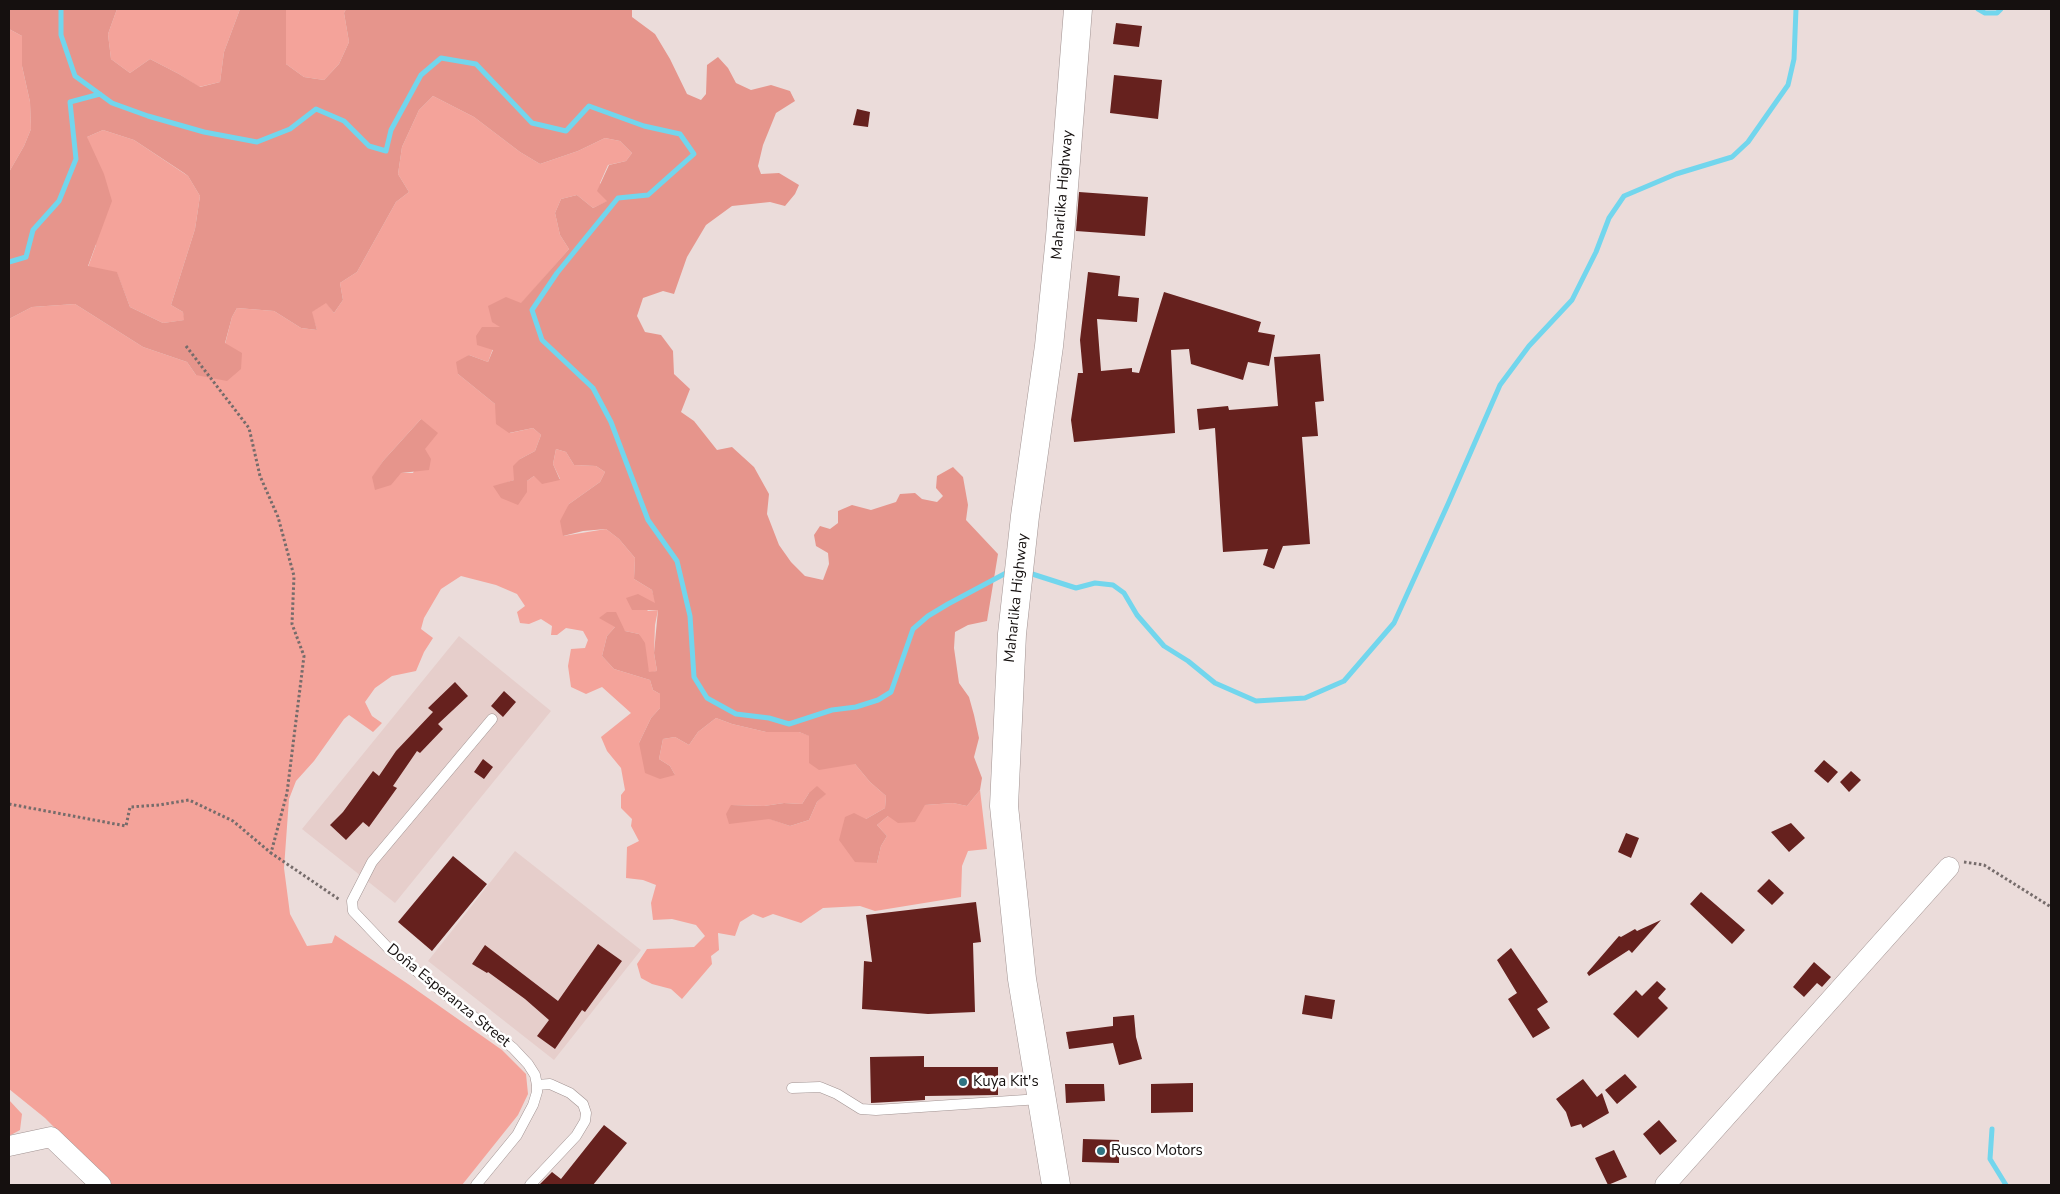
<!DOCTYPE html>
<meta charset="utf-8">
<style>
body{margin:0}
#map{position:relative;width:2060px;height:1194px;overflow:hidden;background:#ebdcda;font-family:"Nunito Sans",sans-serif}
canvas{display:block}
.frame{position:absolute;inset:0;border:10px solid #15100f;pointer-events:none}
</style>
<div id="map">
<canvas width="2060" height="1194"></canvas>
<div class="frame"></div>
</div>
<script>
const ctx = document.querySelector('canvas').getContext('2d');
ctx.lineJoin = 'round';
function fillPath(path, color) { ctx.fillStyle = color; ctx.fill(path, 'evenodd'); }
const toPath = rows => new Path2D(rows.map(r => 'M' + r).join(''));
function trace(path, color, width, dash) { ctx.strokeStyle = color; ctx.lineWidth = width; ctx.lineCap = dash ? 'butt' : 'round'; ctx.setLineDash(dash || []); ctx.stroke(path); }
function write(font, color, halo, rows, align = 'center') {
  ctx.font = font + ' "Nunito Sans",sans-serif'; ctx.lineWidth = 5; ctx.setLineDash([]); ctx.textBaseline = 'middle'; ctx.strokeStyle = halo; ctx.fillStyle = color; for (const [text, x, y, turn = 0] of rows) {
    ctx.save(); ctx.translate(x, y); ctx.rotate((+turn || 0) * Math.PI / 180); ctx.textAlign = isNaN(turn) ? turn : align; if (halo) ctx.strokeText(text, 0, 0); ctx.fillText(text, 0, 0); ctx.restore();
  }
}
const built = toPath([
 [459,636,551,711,395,903,302,829],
 [515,851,641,950,554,1060,428,961]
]);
const green = toPath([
 [117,9,240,9,224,52,220,82,199,87,179,74,150,59,130,73,111,59,108,34],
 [286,9,346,9,344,13,349,42,339,64,324,80,304,77,286,64],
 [9,29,22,36,22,66,30,102,31,129,24,146,9,172],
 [433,96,474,117,520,152,540,164,578,151,605,138,620,141,632,153,626,161,608,165,600,183,608,201,593,208,577,195,561,199,555,213,560,235,569,249,501,327,488,362,469,355,458,374,495,404,510,433,533,428,541,435,535,451,520,459,514,480,494,487,527,481,534,476,560,479,553,464,556,449,566,452,574,465,596,466,605,472,600,482,569,504,563,536,606,529,619,539,635,558,634,579,652,590,656,603,647,611,658,610,655,625,654,653,657,671,649,673,639,634,625,631,615,627,607,636,602,656,614,669,650,680,653,690,660,694,660,708,651,718,639,743,675,775,670,766,659,759,663,739,675,737,689,745,698,732,716,718,732,724,766,732,799,732,810,736,809,763,855,764,870,782,886,796,885,808,866,819,877,863,881,846,887,836,877,825,888,816,925,805,953,803,967,806,980,790,987,849,968,851,962,866,961,897,875,911,860,906,823,908,801,923,773,914,763,918,753,914,740,922,735,936,718,933,719,950,711,956,712,964,682,999,671,989,652,984,641,978,637,964,647,949,694,947,705,936,696,925,672,919,653,920,651,903,656,885,643,880,626,878,627,847,639,841,631,826,632,819,621,808,621,795,625,790,621,768,607,751,601,737,631,713,602,687,586,694,571,687,568,666,571,649,585,648,588,640,583,631,566,628,557,635,551,635,552,626,541,619,529,624,520,623,517,612,525,606,517,594,496,585,461,576,441,589,424,618,421,629,433,638,424,652,416,671,392,676,375,688,365,702,372,716,382,723,373,732,349,715,344,719,314,761,296,781,289,799,284,868,290,914,307,946,332,943,335,935,408,984,502,1050,526,1074,528,1094,518,1115,462,1185,111,1185,45,1118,9,1089,9,319,32,307,75,304,143,347,187,362,196,375,225,344,232,317,237,308,274,311,301,328,317,330,311,312,326,302,334,313,343,300,340,283,357,272,396,202,409,192,398,174,402,147,419,110],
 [421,419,425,449,413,473,401,473,373,477,383,461],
 [809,793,825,794,817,802,809,820,790,826,731,805,764,806,784,803,802,804],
 [103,130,134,140,188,176,200,196,195,229,171,305,183,312,185,320,163,323,130,307,117,273,88,267,96,245,87,137],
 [9,1100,22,1114,20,1130,9,1136]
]);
const forest = toPath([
 [9,9,117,9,108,34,111,59,130,73,150,59,179,74,200,87,220,82,224,52,240,9,286,9,286,64,304,77,324,80,339,64,349,42,344,13,346,9,632,9,632,17,655,34,670,59,687,94,701,100,706,94,707,65,718,57,728,68,736,83,751,90,771,85,790,91,795,101,776,113,763,145,758,166,761,174,779,173,799,185,795,194,785,206,770,202,732,206,706,225,687,257,674,294,663,291,643,298,637,316,645,332,661,335,673,351,674,374,690,389,681,412,694,421,717,450,732,447,754,467,769,494,767,514,779,545,791,562,805,576,823,580,829,564,828,553,816,546,814,535,820,526,830,529,838,523,838,511,852,505,871,510,896,502,900,494,915,493,922,499,937,502,943,496,936,488,937,476,953,467,963,477,968,505,966,520,998,554,987,621,968,625,955,632,954,648,959,683,969,697,974,715,979,738,974,757,982,778,980,790,967,806,953,803,925,805,915,822,898,823,888,816,877,825,887,836,881,846,877,863,855,862,839,840,845,817,854,813,866,819,885,808,886,796,870,782,855,764,819,770,809,763,809,736,799,732,766,732,732,724,716,718,698,732,689,745,675,737,663,739,659,759,670,766,675,775,660,779,645,773,639,743,651,718,660,708,660,694,653,690,650,680,614,669,602,656,607,636,615,627,599,618,607,612,616,612,625,631,639,634,645,643,649,672,657,671,654,653,658,610,632,610,626,598,638,594,655,603,652,590,634,579,635,558,619,539,606,529,583,531,563,536,560,521,569,504,600,482,605,472,596,466,574,465,566,452,556,449,553,464,560,480,542,484,534,476,527,481,527,492,518,505,501,498,493,486,514,480,513,466,520,459,535,451,541,435,533,428,509,433,496,424,495,404,458,374,456,362,469,355,488,362,493,350,477,345,476,336,482,327,500,327,492,322,488,306,506,297,521,303,569,249,560,235,555,213,561,199,577,195,593,208,607,201,597,191,609,165,626,161,632,153,620,141,605,138,578,151,540,164,520,152,474,117,433,96,419,110,402,147,398,174,409,192,396,202,357,272,340,283,343,300,334,313,326,303,312,312,317,330,301,328,274,311,237,308,232,317,225,343,242,353,241,369,227,381,196,375,187,362,143,347,75,304,32,307,9,319,9,172,24,146,31,129,30,102,22,66,22,36,9,29],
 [103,130,134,140,184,173,188,176,200,196,195,229,171,305,183,312,184,320,163,323,130,307,117,272,88,266,112,201,104,174,87,137],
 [421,419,438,433,425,449,431,459,429,470,401,473,391,485,375,490,372,477,383,461],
 [817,786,826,794,817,802,809,820,790,826,769,819,729,824,726,814,731,805,764,806,784,803,802,804,809,793]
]);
const stream = toPath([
 [61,9,61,35,75,76,112,103,148,116,204,132,257,142,290,129,316,109,344,121,369,146,386,151,391,130,421,75,441,58,476,64,532,123,566,131,589,106,644,126,680,134,694,154,648,195,618,198,557,273,532,310,542,340,593,388,611,422,648,520,677,561,690,616,694,677,707,698,736,714,769,718,789,724,832,710,856,707,878,700,891,692,913,629,928,616,948,604,1006,573,1010,573],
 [1978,9,1985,13,1997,13,2001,9],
 [9,262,26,257,33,230,59,201,76,159,70,102,100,94],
 [1026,572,1076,588,1095,583,1113,585,1124,593,1137,615,1164,646,1188,661,1215,683,1256,701,1305,698,1344,681,1394,623,1448,504,1500,385,1529,346,1572,300,1596,252,1609,218,1624,196,1676,174,1732,157,1748,142,1788,85,1794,59,1796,9],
 [1992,1129,1990,1159,2006,1185]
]);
const building = toPath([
 [1116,23,1142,26,1139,47,1113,44],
 [1114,75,1162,80,1158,119,1110,113],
 [857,109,870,112,868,127,853,125],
 [1079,192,1148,197,1145,236,1076,231],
 [1088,272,1120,276,1118,296,1139,298,1137,322,1097,319,1101,371,1132,368,1132,372,1139,373,1164,292,1261,322,1258,332,1275,335,1269,366,1248,362,1243,380,1191,364,1189,349,1171,350,1175,433,1074,442,1071,420,1078,373,1083,373,1080,340],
 [1320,354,1324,401,1315,402,1318,436,1302,437,1310,544,1283,546,1274,569,1263,565,1268,549,1223,552,1215,428,1199,430,1197,409,1228,406,1229,410,1278,406,1274,357],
 [455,682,468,696,438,724,443,729,420,753,417,751,393,786,397,788,369,827,363,822,346,840,330,825,343,812,373,771,379,776,396,751,433,712,428,708],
 [504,691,516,702,503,717,491,706],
 [483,759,493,767,484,779,474,772],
 [1824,760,1838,772,1828,783,1814,771],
 [1851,771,1861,780,1849,792,1840,782],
 [1791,823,1805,838,1789,852,1771,832],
 [1626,833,1639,838,1631,858,1618,852],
 [453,856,487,884,432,951,398,922],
 [1769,879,1784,893,1772,905,1757,891],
 [1701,892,1745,930,1732,944,1690,904],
 [976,902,981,942,973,943,975,1012,928,1014,862,1009,864,961,872,962,866,915],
 [1661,920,1632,953,1629,950,1589,976,1587,973,1619,936,1621,937,1635,929,1637,931],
 [598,944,622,961,585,1012,582,1010,555,1049,537,1036,549,1020,525,999,488,972,487,973,472,964,485,945,558,1001],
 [1511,948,1548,1002,1537,1009,1550,1028,1533,1038,1508,999,1517,993,1497,960],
 [1814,962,1831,977,1822,987,1817,983,1804,997,1793,987],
 [1657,981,1666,989,1658,998,1668,1008,1638,1038,1613,1014,1636,990,1642,996],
 [1305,995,1335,1000,1332,1019,1302,1014],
 [1134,1015,1136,1037,1142,1059,1119,1065,1113,1043,1069,1049,1066,1032,1113,1026,1113,1017],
 [924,1056,924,1067,998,1067,998,1095,925,1096,925,1100,871,1103,870,1057],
 [1625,1074,1637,1087,1617,1104,1605,1090],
 [1583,1079,1597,1097,1602,1093,1609,1113,1583,1128,1581,1124,1571,1127,1566,1112,1556,1099],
 [1193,1083,1193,1112,1151,1113,1151,1084],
 [1065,1084,1104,1084,1105,1101,1066,1103],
 [1659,1120,1677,1141,1660,1155,1643,1134],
 [604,1125,627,1143,593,1185,539,1185,552,1172,561,1179],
 [1083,1139,1119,1140,1119,1163,1082,1162],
 [1614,1150,1627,1177,1608,1185,1595,1158]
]);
const path = toPath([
 [186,346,249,428,260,476,278,517,294,576,292,624,304,656,287,793,271,853,340,900],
 [9,804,126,826,130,807,159,805,189,800,233,821,271,853],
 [1964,862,1984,865,2051,907]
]);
const lane = toPath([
 [792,1088,820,1087,837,1094,861,1109,876,1110,1040,1099],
 [476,1185,517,1135,533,1105,537,1092,537,1085,535,1075,528,1064,513,1048,390,950,353,911,352,901,372,862,492,719],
 [530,1185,576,1136,585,1121,586,1113,583,1104,570,1093,550,1084,537,1085]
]);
const street = toPath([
 [9,1146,51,1137,101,1185],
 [1665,1185,1949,867]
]);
const primary = toPath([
 [1056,1185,1022,979,1004,806,1012,634,1025,516,1049,346,1060,237,1078,9]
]);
const markers = [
 [963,1082,5,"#307483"],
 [1101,1151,5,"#307483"]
];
const streetNames = [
 ["Maharlika Highway",1063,195,-85],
 ["Maharlika Highway",1017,598,-84],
 ["Doña Esperanza Street",448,996,39]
];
const poiNames = [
 ["Kuya Kit's",973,1082],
 ["Rusco Motors",1111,1151]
];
fillPath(built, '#e6cecb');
fillPath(green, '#f4a39a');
fillPath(forest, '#e6958c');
trace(stream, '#72d6ed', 5);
fillPath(building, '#66211e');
trace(lane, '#a19392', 11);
trace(street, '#a19392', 21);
trace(primary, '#a19392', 29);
trace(path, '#766c6b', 3, [2.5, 2.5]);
trace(lane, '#fff', 10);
trace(street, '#fff', 20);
trace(primary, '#fff', 28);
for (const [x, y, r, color] of markers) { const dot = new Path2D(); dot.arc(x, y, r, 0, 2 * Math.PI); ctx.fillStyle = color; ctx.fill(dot); trace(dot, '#fff', 2); }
write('15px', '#15100f', '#fff', streetNames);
write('15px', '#15100f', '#fff', poiNames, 'left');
</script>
